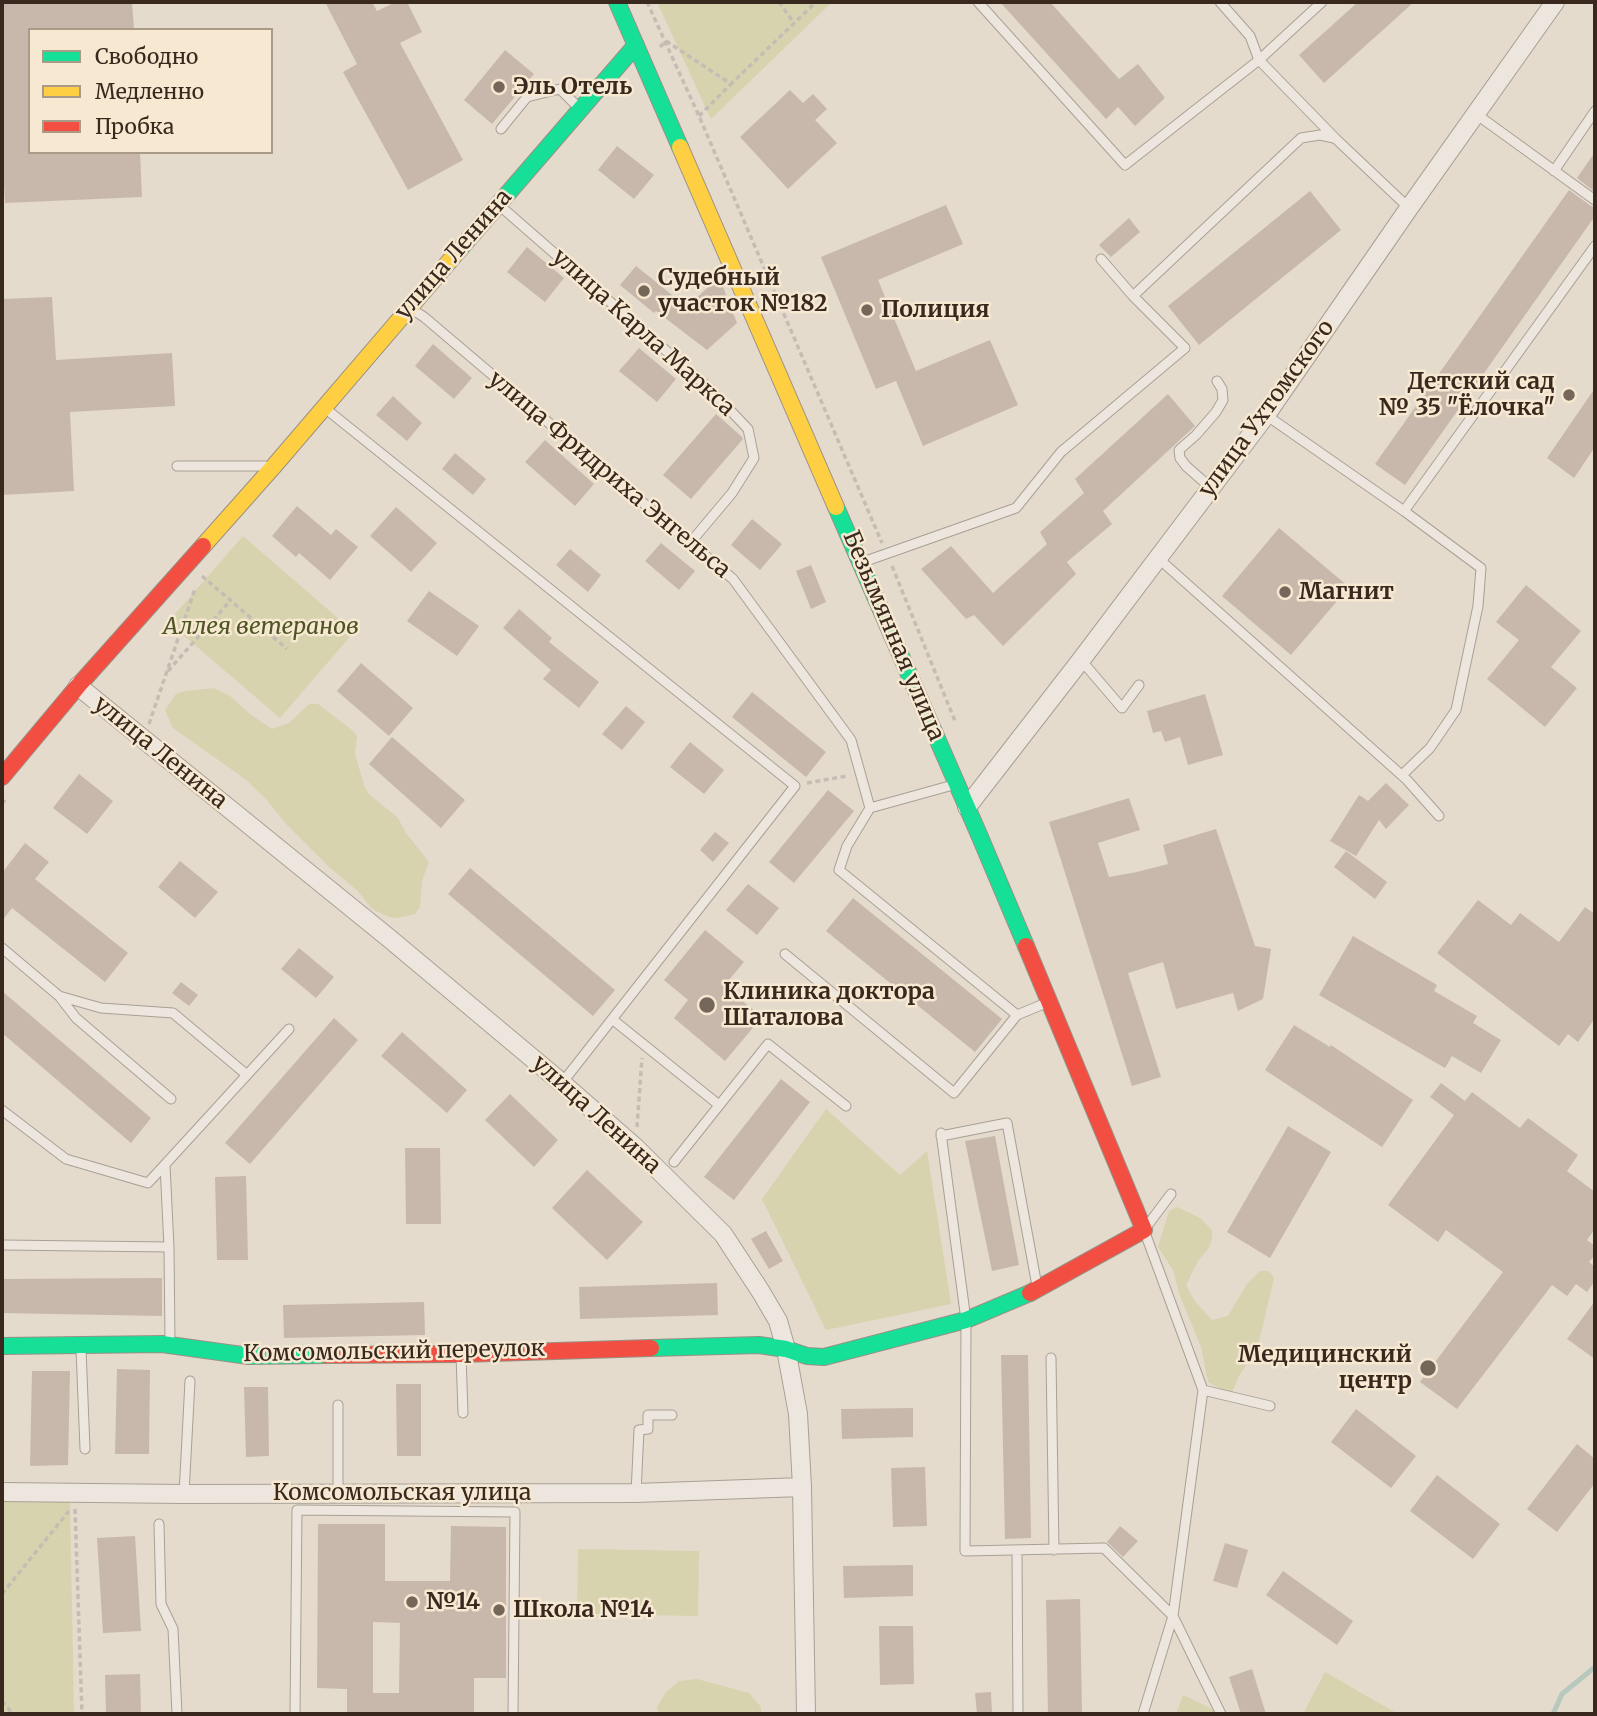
<!DOCTYPE html>
<meta charset="utf-8">
<style>
body{margin:0}
#map{position:relative;width:1597px;height:1716px;overflow:hidden;background:#e4dbcc;font-family:Merriweather,serif}
canvas{display:block}
.frame{position:absolute;inset:0;border:4px solid #38281d;pointer-events:none}
.legend{position:absolute;left:28px;top:28px;width:245px;height:126px;box-sizing:border-box;background:#f6e8d1;border:2px solid #aa9b89;margin:0;padding:9px 12px;list-style:none;font-size:21px;color:#38281d}
.legend li{display:flex;align-items:center;gap:14px;height:35px}
.legend b{width:35px;border:2px solid #aa9b89}
</style>
<div id="map">
<canvas width="1597" height="1716"></canvas>
<div class="frame"></div>
<ul class="legend">
<li><b style="height:9px;background:#16e098"></b>Свободно</li>
<li><b style="height:9px;background:#ffcf43"></b>Медленно</li>
<li><b style="height:9px;background:#f24e42"></b>Пробка</li>
</ul>
</div>
<script>
const ctx = document.querySelector('canvas').getContext('2d');
ctx.lineJoin = 'round';
function fillPath(path, color) { ctx.fillStyle = color; ctx.fill(path, 'evenodd'); }
const toPath = rows => new Path2D(rows.map(r => 'M' + r).join(''));
function trace(path, color, width, dash) { ctx.strokeStyle = color; ctx.lineWidth = width; ctx.lineCap = dash ? 'butt' : 'round'; ctx.setLineDash(dash || []); ctx.stroke(path); }
function write(font, color, halo, rows, align = 'center') {
  ctx.font = font + ' Merriweather,serif'; ctx.lineWidth = 5; ctx.setLineDash([]); ctx.textBaseline = 'middle'; ctx.strokeStyle = halo; ctx.fillStyle = color; for (const [text, x, y, turn = 0] of rows) {
    ctx.save(); ctx.translate(x, y); ctx.rotate((+turn || 0) * Math.PI / 180); ctx.textAlign = isNaN(turn) ? turn : align; if (halo) ctx.strokeText(text, 0, 0); ctx.fillText(text, 0, 0); ctx.restore();
  }
}
const green = toPath([
 [657,2,832,2,711,119],
 [243,536,354,632,280,718,168,622],
 [214,688,230,696,250,714,272,729,289,723,309,704,318,704,352,730,357,736,355,754,365,788,370,795,398,818,406,833,429,862,422,881,420,907,415,914,397,918,389,917,372,909,358,891,329,867,288,826,265,798,245,779,173,728,165,710,176,694,185,691],
 [826,1109,900,1175,927,1151,951,1304,826,1330,762,1199],
 [1177,1207,1200,1218,1212,1230,1212,1239,1209,1248,1198,1261,1186,1285,1194,1300,1212,1320,1228,1316,1247,1284,1260,1271,1269,1271,1274,1278,1258,1346,1239,1376,1232,1392,1224,1391,1208,1382,1201,1347,1180,1296,1173,1270,1158,1247,1169,1211],
 [70,1500,74,1714,2,1714,2,1501],
 [578,1549,699,1551,698,1616,577,1614],
 [1325,1672,1398,1714,1303,1714],
 [697,1679,749,1693,761,1707,761,1714,658,1714,657,1707,666,1692,679,1681],
 [1183,1695,1214,1710,1216,1714,1176,1714]
]);
const stream = toPath([
 [1553,1714,1562,1694,1595,1667]
]);
const building = toPath([
 [2,2,132,2,134,30,30,30,30,152,140,152,142,197,5,203,2,148],
 [325,2,372,2,377,11,396,2,407,2,422,32,400,43,463,160,408,190,343,72,357,64],
 [1000,2,1050,2,1119,79,1138,64,1165,98,1135,126,1118,107,1106,119],
 [1358,2,1414,2,1324,83,1299,55],
 [505,50,534,74,492,124,464,100],
 [790,90,803,103,813,94,827,109,815,120,837,143,788,189,740,137],
 [617,146,654,175,634,199,598,170],
 [1595,152,1595,192,1577,178],
 [1569,190,1591,206,1595,207,1595,216,1405,485,1375,464],
 [1310,191,1341,230,1199,345,1168,306],
 [946,205,963,244,878,280,916,371,990,340,1018,405,923,446,896,381,876,389,821,257],
 [1129,218,1140,232,1111,257,1099,245],
 [527,247,564,278,545,302,507,272],
 [636,266,687,307,719,277,737,323,707,350,656,311,654,313,620,285],
 [52,297,56,360,172,353,175,406,70,412,74,491,2,495,2,299],
 [433,344,472,378,454,399,415,366],
 [639,348,676,379,657,402,619,371],
 [1595,388,1595,447,1574,478,1547,458],
 [1168,394,1195,426,1103,511,1112,524,1067,562,1076,574,1003,646,974,615,966,619,921,569,951,546,993,593,1047,544,1040,532,1084,493,1075,479],
 [393,396,422,423,407,441,376,415],
 [716,414,742,437,743,439,691,499,663,475],
 [545,440,594,484,575,506,525,462],
 [455,453,486,479,473,495,442,469],
 [297,506,331,535,336,529,358,547,330,580,299,553,296,557,272,536],
 [396,507,437,543,411,572,370,536],
 [752,519,782,544,760,570,731,545],
 [1279,528,1349,587,1291,655,1222,596],
 [661,543,695,571,679,590,645,561],
 [570,549,601,575,588,592,556,565],
 [811,565,826,602,811,609,796,571],
 [1526,585,1581,631,1551,667,1577,688,1545,727,1487,679,1519,640,1496,622],
 [429,591,479,626,457,656,407,621],
 [519,609,552,638,549,642,599,682,579,708,543,679,551,670,503,628],
 [361,663,413,708,389,736,337,691],
 [752,692,826,752,806,777,732,717],
 [1205,694,1223,755,1188,765,1180,737,1165,742,1161,731,1153,733,1147,711],
 [626,706,645,722,622,750,602,734],
 [392,737,465,800,441,828,369,764],
 [690,742,724,770,704,794,670,767],
 [79,774,113,801,87,834,53,808],
 [1386,783,1409,805,1386,829,1379,820,1356,856,1330,841,1359,795,1368,801],
 [828,790,854,811,794,883,769,862],
 [1129,798,1140,830,1098,843,1109,877,1137,872,1168,864,1163,845,1216,829,1255,946,1271,949,1263,999,1238,1011,1233,993,1176,1009,1163,962,1128,973,1161,1077,1132,1086,1049,822],
 [715,832,729,843,713,862,700,850],
 [25,843,49,862,35,879,128,953,105,982,12,908,2,921,2,873],
 [1346,851,1387,882,1375,899,1334,867],
 [180,861,218,892,195,918,158,887],
 [470,868,615,990,593,1016,448,894],
 [748,884,779,908,757,935,726,910],
 [853,898,1002,1019,975,1052,826,931],
 [1478,900,1511,925,1520,913,1559,942,1585,907,1595,914,1595,1018,1578,1042,1568,1034,1559,1046,1437,953],
 [705,930,744,962,724,986,762,1017,725,1061,674,1018,688,1000,664,980],
 [1353,936,1437,985,1434,991,1477,1016,1473,1023,1501,1040,1481,1073,1452,1056,1445,1068,1319,995],
 [299,948,334,977,316,998,281,969],
 [181,982,198,995,189,1006,172,993],
 [2,991,151,1118,131,1143,2,1033],
 [334,1018,358,1040,250,1164,225,1143],
 [1294,1025,1330,1047,1331,1045,1413,1100,1382,1147,1265,1070],
 [402,1032,467,1090,447,1113,381,1056],
 [781,1079,810,1102,734,1200,704,1177],
 [1441,1083,1465,1101,1472,1092,1520,1128,1528,1118,1578,1155,1567,1171,1595,1192,1595,1229,1587,1240,1595,1246,1595,1255,1589,1262,1595,1267,1595,1281,1587,1292,1576,1284,1567,1296,1552,1285,1457,1409,1420,1382,1503,1272,1446,1230,1438,1242,1388,1205,1454,1115,1430,1097],
 [510,1094,558,1140,534,1167,485,1120],
 [1288,1126,1331,1152,1270,1258,1227,1232],
 [995,1136,1019,1265,992,1271,965,1141],
 [405,1148,440,1148,441,1224,406,1224],
 [587,1170,643,1222,607,1260,552,1208],
 [246,1176,248,1260,217,1260,215,1177],
 [766,1231,783,1261,769,1269,751,1239],
 [162,1278,162,1316,2,1313,2,1279],
 [717,1283,718,1315,580,1319,579,1287],
 [1595,1301,1595,1359,1567,1339],
 [424,1302,425,1335,284,1338,283,1305],
 [1001,1355,1028,1355,1031,1538,1005,1539],
 [117,1369,150,1370,149,1454,115,1454],
 [32,1371,70,1371,68,1465,30,1466],
 [396,1384,421,1384,421,1456,397,1456],
 [244,1387,268,1387,269,1456,246,1457],
 [913,1408,913,1437,842,1439,841,1409],
 [1356,1409,1416,1456,1391,1488,1331,1442],
 [1577,1444,1595,1459,1595,1483,1557,1532,1527,1509],
 [925,1467,927,1526,893,1527,891,1468],
 [1437,1475,1500,1524,1473,1559,1410,1511],
 [318,1524,385,1524,385,1581,450,1581,451,1526,506,1527,506,1678,474,1678,474,1714,347,1714,347,1689,317,1688],
 [373,1622,400,1623,399,1693,373,1693],
 [1120,1526,1138,1541,1123,1557,1107,1542],
 [135,1536,141,1631,103,1633,97,1538],
 [1225,1543,1248,1550,1237,1588,1213,1581],
 [913,1565,913,1596,844,1598,843,1566],
 [1283,1571,1353,1621,1337,1645,1266,1595],
 [1080,1599,1082,1714,1048,1714,1046,1600],
 [879,1626,913,1626,914,1684,880,1685],
 [1252,1669,1266,1714,1241,1714,1229,1677],
 [140,1674,141,1714,106,1714,105,1675],
 [991,1692,992,1714,977,1714,975,1693]
]);
const path = toPath([
 [647,2,699,116,882,543],
 [779,2,794,23],
 [660,47,666,41,731,84,816,2],
 [699,116,731,84],
 [892,566,955,721],
 [202,576,287,649],
 [168,671,230,601],
 [149,724,195,589],
 [807,783,847,776],
 [2,804,7,797],
 [637,1127,642,1058],
 [75,1509,82,1714],
 [2,1594,69,1511],
 [2,1701,13,1714]
]);
const lane = toPath([
 [978,2,1125,165,1259,60,1336,139,1409,208],
 [1220,2,1250,36,1259,60,1322,2],
 [1476,114,1595,200],
 [501,129,527,97,560,89,577,106],
 [1554,171,1595,111],
 [499,205,710,389,748,429,754,458,732,493,690,543],
 [1133,296,1301,138,1320,135,1334,138],
 [410,308,424,317,733,579,851,740,870,808,847,846,839,870,1017,1015,1046,1003],
 [326,409,795,786,562,1083],
 [1266,415,1404,511,1481,568,1478,606,1456,710,1430,748,1402,775],
 [177,466,265,466],
 [1211,488,1186,466,1180,458,1179,450,1196,435,1216,412,1223,400,1222,389,1217,381],
 [1404,511,1595,246],
 [1158,558,1407,780,1439,816],
 [863,562,1016,508,1061,452,1185,348,1133,296,1101,259],
 [1081,660,1122,708,1139,685],
 [870,808,953,785],
 [2,948,59,996,101,1008,173,1013,247,1075],
 [785,954,954,1093,1017,1015],
 [59,996,76,1018,171,1099],
 [612,1019,719,1105],
 [2,1110,66,1159,148,1183,289,1029],
 [941,1133,966,1320,965,1551,1104,1548,1173,1616,1143,1714],
 [941,1136,1007,1123,1037,1286],
 [674,1162,768,1044,846,1106],
 [165,1165,169,1247,170,1342],
 [1171,1194,1144,1230,1203,1390,1173,1616,1221,1714],
 [2,1245,169,1247],
 [81,1349,85,1449],
 [461,1355,463,1413],
 [1051,1358,1054,1550],
 [1203,1390,1270,1406],
 [338,1405,338,1493],
 [636,1493,639,1430,648,1429,648,1415,672,1415],
 [184,1494,190,1381],
 [159,1524,161,1604,173,1629,177,1714],
 [1017,1550,1018,1714],
 [295,1714,297,1510,515,1512,513,1714]
]);
const street = toPath([
 [78,686,390,939,562,1083,635,1147,723,1234,761,1292,778,1321,786,1349,798,1414,802,1487,806,1714],
 [967,807,1081,660,1266,415,1409,208,1555,2],
 [2,1492,184,1494,636,1493,802,1487]
]);
const fast = toPath([
 [617,2,680,147],
 [459,250,636,45],
 [836,507,980,837,1026,946],
 [2,1346,162,1344,249,1356,326,1355],
 [651,1348,759,1345,786,1349,807,1356,824,1357,966,1320,1030,1293]
]);
const slow = toPath([
 [680,147,836,507],
 [203,546,274,466,459,250]
]);
const jam = toPath([
 [2,777,78,686,203,546],
 [1026,946,1144,1230,1030,1293],
 [326,1355,461,1354,651,1348]
]);
const markers = [
 [499,87,7,"#74675a"],
 [644,291,7,"#74675a"],
 [867,310,7,"#74675a"],
 [1569,395,7,"#74675a"],
 [1285,592,7,"#74675a"],
 [707,1005,9,"#74675a"],
 [1428,1368,9,"#74675a"],
 [412,1602,7,"#74675a"],
 [499,1610,7,"#74675a"]
];
const poiNames = [
 ["Эль Отель",513,87],
 ["Судебный",658,278],
 ["участок №182",658,304],
 ["Полиция",881,310],
 ["Детский сад",1555,382,"right"],
 ["№ 35 \"Ёлочка\"",1555,408,"right"],
 ["Магнит",1299,592],
 ["Клиника доктора",723,992],
 ["Шаталова",723,1018],
 ["Медицинский",1412,1355,"right"],
 ["центр",1412,1381,"right"],
 ["№14",426,1602],
 ["Школа №14",513,1610]
];
const streetNames = [
 ["улица Ленина",454,255,-49],
 ["улица Карла Маркса",643,333,42],
 ["улица Ухтомского",1267,409,-54],
 ["улица Фридриха Энгельса",609,475,40],
 ["Безымянная улица",893,636,67],
 ["улица Ленина",160,753,39],
 ["улица Ленина",596,1115,42],
 ["Комсомольский переулок",394,1352,-1],
 ["Комсомольская улица",402,1493]
];
const parkNames = [
 ["Аллея ветеранов",261,627]
];
fillPath(green, '#d6d3ae');
trace(stream, '#b7c9bd', 5);
fillPath(building, '#c8b8ac');
trace(lane, '#a9a095', 11);
trace(street, '#a9a095', 20);
trace(fast, '#999085', 18);
trace(slow, '#999085', 18);
trace(jam, '#999085', 18);
trace(path, '#c5bdb4', 3.5, [5, 3.5]);
trace(lane, '#ece6de', 9);
trace(street, '#ece6de', 18);
trace(fast, '#16e098', 16);
trace(slow, '#ffcf43', 16);
trace(jam, '#f24e42', 16);
for (const [x, y, r, color] of markers) { const dot = new Path2D(); dot.arc(x, y, r, 0, 2 * Math.PI); ctx.fillStyle = color; ctx.fill(dot); trace(dot, '#f6e8d1', 2.5); }
write('bold 23px', '#38281d', '#f6e8d1', poiNames, 'left');
write('23px', '#38281d', '#f6e8d1', streetNames);
write('italic 23px', '#4c5523', '#f6e8d1', parkNames);
</script>
